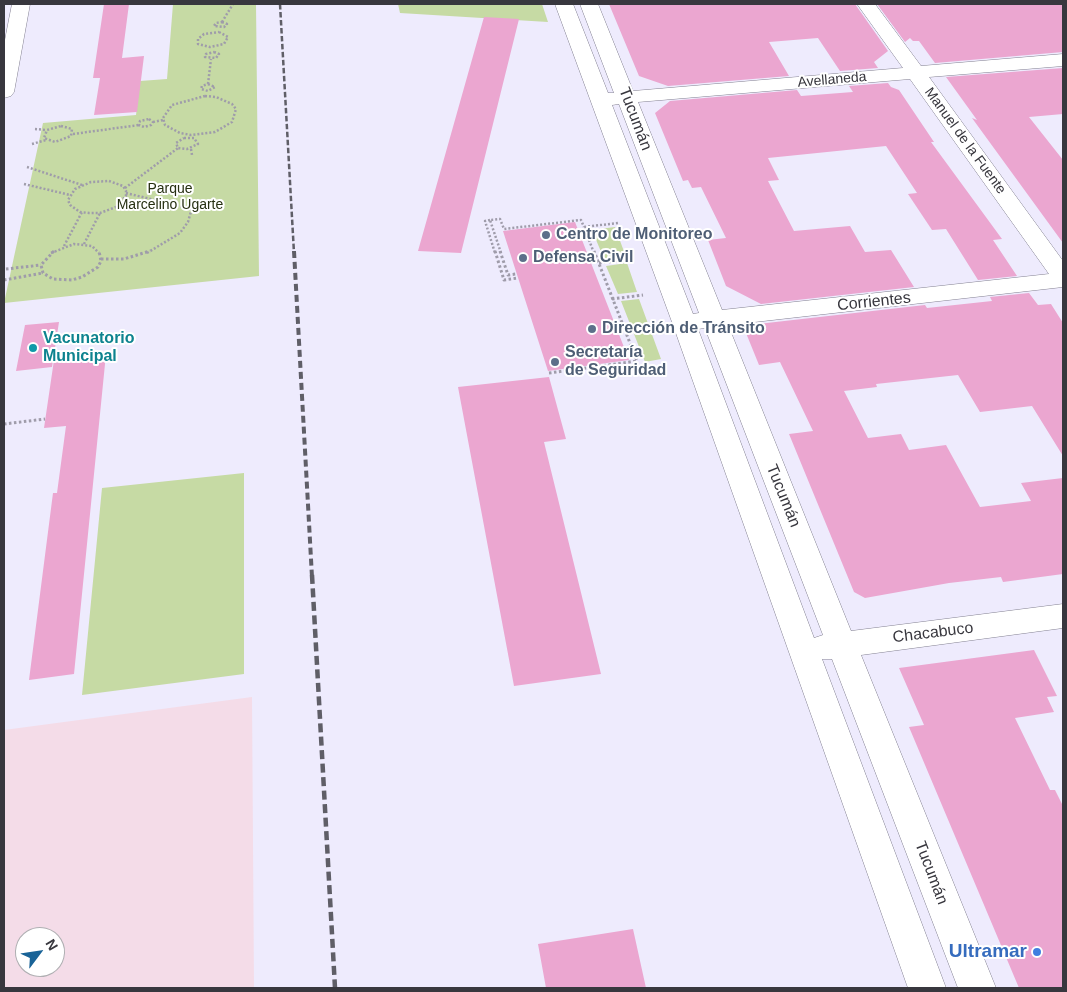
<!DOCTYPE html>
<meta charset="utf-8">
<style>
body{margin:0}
#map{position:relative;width:1067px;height:992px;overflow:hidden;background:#eeebfd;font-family:Arial,sans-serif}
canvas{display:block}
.frame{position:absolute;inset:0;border:5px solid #38373e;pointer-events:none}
.north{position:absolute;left:15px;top:927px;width:50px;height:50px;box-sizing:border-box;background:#fff;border:1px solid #afafb2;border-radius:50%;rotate:59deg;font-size:14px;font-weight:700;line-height:20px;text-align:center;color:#38373e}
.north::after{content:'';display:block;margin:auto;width:18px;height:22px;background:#196397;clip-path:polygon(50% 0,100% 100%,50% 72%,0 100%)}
</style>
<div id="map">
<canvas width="1067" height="992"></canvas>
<div class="frame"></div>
<div class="north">N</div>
</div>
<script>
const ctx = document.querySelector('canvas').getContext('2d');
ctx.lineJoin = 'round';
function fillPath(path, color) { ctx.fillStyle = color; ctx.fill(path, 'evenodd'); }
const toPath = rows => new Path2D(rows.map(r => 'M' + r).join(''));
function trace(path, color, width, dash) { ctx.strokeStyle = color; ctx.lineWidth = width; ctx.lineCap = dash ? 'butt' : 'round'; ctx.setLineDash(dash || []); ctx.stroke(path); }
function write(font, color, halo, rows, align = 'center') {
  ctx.font = font + ' Arial,sans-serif'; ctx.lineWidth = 4; ctx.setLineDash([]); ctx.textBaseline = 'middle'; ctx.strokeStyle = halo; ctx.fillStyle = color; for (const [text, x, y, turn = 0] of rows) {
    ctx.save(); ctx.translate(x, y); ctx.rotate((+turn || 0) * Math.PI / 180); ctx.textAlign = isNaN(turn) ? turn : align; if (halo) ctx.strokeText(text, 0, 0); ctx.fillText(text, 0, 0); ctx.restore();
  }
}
const industrial = toPath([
 [252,697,254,988,4,988,4,730],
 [25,937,55,937,55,967,25,967]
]);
const green = toPath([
 [173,4,256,4,259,276,4,303,43,123,136,115,140,81,167,79],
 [398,4,542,4,548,22,400,13],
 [615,227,626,257,604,259,592,230],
 [627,263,637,292,618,294,606,266],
 [639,299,661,359,645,362,621,301],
 [244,473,244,674,82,695,102,488]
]);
const building = toPath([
 [104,4,129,4,122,58,144,56,137,112,94,115,100,78,93,78],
 [609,4,855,4,888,51,874,62,878,68,840,71,818,38,769,42,789,76,668,86,639,76],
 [877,4,1063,4,1063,52,935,63,919,41,913,41,910,38,905,42],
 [484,17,519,19,461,253,418,251],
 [1063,68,1063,114,1029,117,1063,160,1063,243,972,118,977,120,946,77],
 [888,83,891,87,899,90,934,142,931,142,1002,239,993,240,1017,276,978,280,946,229,932,230,908,194,917,193,886,146,768,158,779,180,768,181,794,231,850,226,865,252,891,250,914,287,761,304,726,286,708,240,726,238,701,187,692,188,688,180,683,181,655,113,670,101,797,90,801,96,853,92,849,86],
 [575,222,629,360,548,371,503,231],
 [1029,293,1038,305,1051,304,1063,323,1063,456,1032,406,980,412,958,375,876,384,877,387,844,391,868,438,901,434,909,450,946,445,980,507,1031,501,1021,483,1063,478,1063,574,1003,582,1001,577,949,583,865,598,854,592,789,434,813,431,780,362,759,365,746,333,758,324,925,305,927,308,992,301,990,297],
 [59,322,52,367,16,371,25,325],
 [106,354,74,674,29,680,53,493,57,493,66,426,44,428,54,360],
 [549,377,566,439,544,442,601,674,514,686,458,387],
 [1034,650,1057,696,1047,697,1054,712,1015,718,1050,790,1055,790,1063,806,1063,988,1019,988,909,727,924,725,899,668],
 [633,929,646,988,546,988,538,944]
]);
const pathFar1 = toPath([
 [222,22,227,24,224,27,214,26,216,23,222,22],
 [222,22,233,4],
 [219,32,228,37,224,44,210,47,198,44,198,39,204,34,219,32],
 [214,52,219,54,216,58,205,57,206,54,214,52],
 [208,84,215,87,208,91,201,89,202,86,208,84],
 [208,84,211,59],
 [205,96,216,97,232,104,236,109,232,122,215,132,191,135,180,133,165,125,163,118,172,105,205,96],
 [149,119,153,122,151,125,144,127,139,125,140,121,149,119],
 [153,122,163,120],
 [61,126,72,129,71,136,55,142,44,138,47,130,61,126],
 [35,129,46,130],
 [73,134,139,125],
 [184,138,194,138,198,144,187,149,178,148,176,143,184,138],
 [32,144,46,140],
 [191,149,192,155],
 [27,167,82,185],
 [109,181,123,186,126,191,126,196,116,207,100,213,89,213,80,212,70,205,68,200,75,189,91,182,109,181],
 [24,184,70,195],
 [125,188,178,148],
 [126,193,191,209],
 [490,220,485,221,495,253],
 [84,244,100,213],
 [64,246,82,212],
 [51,253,74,244,92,246,99,253],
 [147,253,180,233,188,222,193,204],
 [501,253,490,220,500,219,504,229,581,220,584,227],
 [594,253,584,227,618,223]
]);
const path = toPath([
 [54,251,41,265,43,273,53,279,72,280,82,277,98,267,101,261,99,251],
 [495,251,504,280,518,278],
 [500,251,508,275,516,274],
 [101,259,124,259,150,251],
 [599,263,630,259],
 [6,269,41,265],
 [4,280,43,273],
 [612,299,643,295],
 [549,373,637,361,594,251],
 [4,424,45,419]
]);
const minor = toPath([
 [555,4,573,4,608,93,614,93,580,4,598,4,633,91,903,68,857,4,875,4,921,66,1063,54,1063,66,929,77,1063,261,1063,287,728,325,851,631,1063,604,1063,628,861,655,996,988,958,988,832,659,822,659,946,988,908,988,672,322,555,4],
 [910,79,1049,274,722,310,638,102,910,79],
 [619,104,699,313,693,314,612,105,619,104],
 [705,328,823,635,814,638,698,329,705,328]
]);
const major = toPath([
 [12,4,30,4,14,92,11,96,4,98,4,45,12,4]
]);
const railFar2 = toPath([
 [280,4,294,253]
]);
const railFar1 = toPath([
 [294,251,312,577]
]);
const rail = toPath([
 [312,575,335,988]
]);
const markers = [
 [546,235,5,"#5c6f8a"],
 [523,258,5,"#5c6f8a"],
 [592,329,5,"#5c6f8a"],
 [33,348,5,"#0f9aa8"],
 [555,362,5,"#5c6f8a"],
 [1037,952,5,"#3f7fe0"]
];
const farStreetnames = [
 ["Avellaneda",832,80,-5],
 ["Manuel de la Fuente",965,141,54]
];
const farParknames = [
 ["Parque",170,189],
 ["Marcelino Ugarte",170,205]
];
const streetNames = [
 ["Tucumán",635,119,69],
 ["Corrientes",874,302,-6],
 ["Tucumán",783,496,68],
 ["Chacabuco",933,633,-7],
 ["Tucumán",931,873,69]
];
const serviceNames = [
 ["Centro de Monitoreo",556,235],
 ["Defensa Civil",533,258],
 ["Dirección de Tránsito",602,329],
 ["Secretaría",565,353],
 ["de Seguridad",565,371]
];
const cultureNames = [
 ["Vacunatorio",43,339],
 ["Municipal",43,357]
];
const nearShopnames = [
 ["Ultramar",1027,952]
];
fillPath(industrial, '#f4dce8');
fillPath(green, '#c6daa4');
fillPath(building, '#eba6d0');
trace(minor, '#838191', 1);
trace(major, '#838191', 1);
trace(pathFar1, '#9f9caa', 2.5, [2, 2]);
trace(path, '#9f9caa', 3, [2.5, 2.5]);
fillPath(minor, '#fff');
fillPath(major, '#fff');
trace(railFar2, '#5f5e67', 2.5, [5.5, 2.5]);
trace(railFar1, '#5f5e67', 4, [7, 4]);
trace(rail, '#5f5e67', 4.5, [9, 4.5]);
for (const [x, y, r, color] of markers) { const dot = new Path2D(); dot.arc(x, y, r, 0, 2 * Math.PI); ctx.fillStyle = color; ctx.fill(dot); trace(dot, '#fff', 2); }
write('14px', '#38373e', '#fff', farStreetnames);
write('14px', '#262f11', '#fff', farParknames);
write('16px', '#38373e', '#fff', streetNames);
write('bold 16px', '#4e5e75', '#fff', serviceNames, 'left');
write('bold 16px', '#0d838f', '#fff', cultureNames, 'left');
write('bold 19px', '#366cbe', '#fff', nearShopnames, 'right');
</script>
